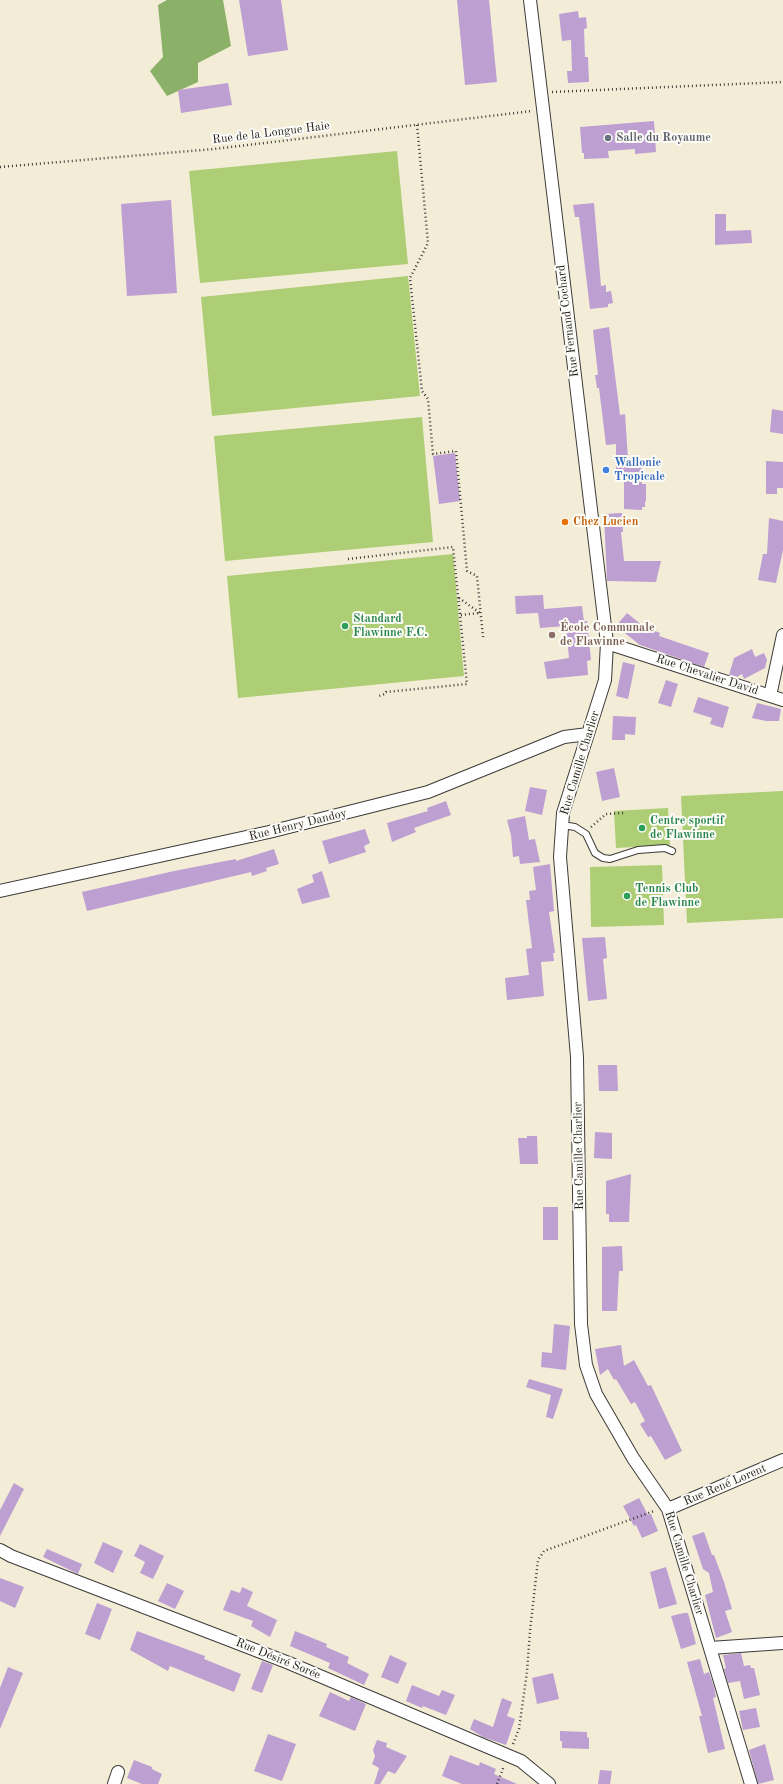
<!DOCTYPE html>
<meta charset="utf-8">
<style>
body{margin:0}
canvas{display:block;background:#f3ecd7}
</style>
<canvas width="783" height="1784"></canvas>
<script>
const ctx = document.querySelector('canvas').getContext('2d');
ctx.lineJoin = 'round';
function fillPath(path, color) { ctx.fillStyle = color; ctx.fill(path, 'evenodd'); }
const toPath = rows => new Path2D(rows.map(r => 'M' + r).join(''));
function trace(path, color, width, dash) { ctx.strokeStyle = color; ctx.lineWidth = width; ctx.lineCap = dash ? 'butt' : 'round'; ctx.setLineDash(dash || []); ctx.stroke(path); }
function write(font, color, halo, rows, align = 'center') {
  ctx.font = font + ' "Old Standard TT",serif'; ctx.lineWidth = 4; ctx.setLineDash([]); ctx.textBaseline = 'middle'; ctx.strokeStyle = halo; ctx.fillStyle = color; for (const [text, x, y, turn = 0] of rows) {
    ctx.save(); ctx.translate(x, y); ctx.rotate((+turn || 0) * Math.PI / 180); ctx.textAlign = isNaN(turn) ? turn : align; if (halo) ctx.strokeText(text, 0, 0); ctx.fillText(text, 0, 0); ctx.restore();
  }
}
const green = toPath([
 [397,151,408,264,200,283,189,171],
 [408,276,420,396,212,416,201,297],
 [422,417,433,542,225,561,214,436],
 [453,554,464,676,238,698,227,576],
 [783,791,783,918,687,923,681,796],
 [668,808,670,845,616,848,614,811],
 [662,865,664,925,591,927,590,867]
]);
const forest = toPath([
 [167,0,223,0,231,46,198,63,198,82,167,96,150,71,163,57,158,5]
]);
const building = toPath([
 [239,0,281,0,288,50,248,56],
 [457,0,489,0,497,82,465,85],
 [578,11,579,18,586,17,587,28,584,29,585,57,588,57,589,82,568,83,567,71,572,71,571,40,562,41,559,14],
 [228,83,232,105,181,113,178,90],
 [654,121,656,152,635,154,635,149,608,151,609,158,584,159,584,153,582,153,580,127],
 [171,200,177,293,127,296,121,204],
 [594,203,601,286,606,285,606,292,611,291,613,303,608,304,608,307,590,309,579,217,575,217,573,205],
 [715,214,726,214,726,231,751,230,752,243,715,245],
 [609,327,620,415,625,414,628,459,641,459,642,484,646,484,646,501,645,502,645,507,642,507,642,510,624,509,624,476,616,476,616,444,606,445,599,388,597,388,595,375,598,375,593,330],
 [772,409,783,411,783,434,770,432],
 [455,453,460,501,439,504,433,456],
 [766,461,783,462,783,488,777,488,777,494,766,494],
 [622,513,623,532,621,532,624,561,661,561,656,582,607,581,604,514],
 [769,518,783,521,783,550,776,583,758,580,763,554,767,554],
 [543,595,544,609,582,606,584,621,587,621,591,660,587,661,588,675,547,679,544,662,569,658,566,626,540,628,538,613,516,614,515,596],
 [627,613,643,626,660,633,659,636,709,653,704,667,640,645,616,626],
 [752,649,755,657,764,653,767,660,765,668,744,679,742,674,737,677,729,675,734,658],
 [623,662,635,665,628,699,616,696],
 [666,680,678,684,671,707,658,703],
 [698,697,729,707,723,728,710,724,712,718,693,712],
 [757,703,781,709,779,721,766,721,752,718],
 [613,716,636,717,635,735,625,734,625,740,612,740],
 [614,768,620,797,602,801,596,772],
 [530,787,547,790,542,815,525,811],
 [446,801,451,815,414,828,416,832,392,842,387,823,428,811,427,808],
 [525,816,529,840,535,839,540,862,520,864,519,856,513,857,511,835,507,820],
 [365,829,370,843,364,846,366,852,329,864,322,841],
 [274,849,279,864,266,868,267,871,252,876,251,872,87,911,82,892,174,871,236,859,236,861],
 [550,864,554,911,549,912,555,953,553,953,554,961,541,962,544,996,507,1000,505,978,529,975,526,949,532,948,526,900,530,900,529,891,536,890,533,867],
 [322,871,330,897,302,904,297,889,314,882,312,875],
 [605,937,607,958,603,959,607,999,588,1001,582,938],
 [598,1065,617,1065,618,1091,599,1091],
 [595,1132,612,1133,612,1159,594,1158],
 [527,1136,537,1136,538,1164,520,1164,518,1138,527,1138],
 [631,1174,629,1222,609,1222,609,1214,606,1214,606,1181],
 [543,1207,558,1207,558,1240,543,1240],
 [622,1246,623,1271,619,1271,617,1311,602,1311,602,1247],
 [554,1324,570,1326,566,1370,541,1367,542,1352,552,1353],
 [621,1345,624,1366,634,1360,648,1386,651,1385,682,1451,665,1460,651,1436,648,1437,640,1424,645,1421,635,1402,631,1404,616,1379,614,1380,608,1369,600,1375,595,1349],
 [529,1379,563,1389,553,1419,546,1417,551,1395,526,1387],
 [14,1483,24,1489,0,1536,0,1510],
 [639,1498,648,1515,651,1514,658,1531,642,1538,636,1525,634,1526,623,1506],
 [704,1532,712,1555,714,1555,724,1582,732,1609,725,1611,732,1632,716,1638,705,1595,713,1592,709,1573,703,1569,692,1536],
 [103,1542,123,1551,113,1573,94,1563],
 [140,1544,164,1556,153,1579,140,1573,145,1562,134,1556],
 [47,1549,82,1564,78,1574,43,1557],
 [666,1567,677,1604,659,1609,650,1572],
 [0,1578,24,1587,15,1608,0,1601],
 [167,1583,184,1591,175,1609,158,1601],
 [242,1587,253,1592,247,1606,277,1620,270,1637,251,1626,253,1621,223,1610,231,1590,240,1593],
 [97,1603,112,1609,100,1640,85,1634],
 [684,1613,688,1613,696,1644,681,1649,671,1616],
 [137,1631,205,1656,204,1659,241,1674,234,1692,170,1666,168,1671,130,1650],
 [295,1631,327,1644,326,1647,349,1657,347,1663,369,1674,364,1685,328,1668,330,1663,290,1646],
 [741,1653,744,1666,750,1665,751,1668,754,1668,760,1695,744,1699,740,1681,728,1683,724,1669,726,1668,723,1655],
 [390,1655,407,1663,398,1684,381,1677],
 [700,1659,704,1674,709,1672,714,1687,716,1697,713,1698,725,1749,708,1753,699,1716,702,1716,687,1662],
 [262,1661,273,1665,262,1693,251,1689],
 [8,1667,23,1673,0,1729,0,1688],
 [553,1673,559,1699,537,1704,532,1678],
 [412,1685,439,1696,442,1690,455,1695,446,1715,423,1706,422,1708,406,1701],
 [330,1692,349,1701,351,1697,366,1704,355,1731,319,1716],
 [502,1698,512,1702,507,1716,515,1719,506,1745,483,1737,470,1729,474,1719,493,1727],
 [756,1708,760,1727,743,1730,739,1711],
 [560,1731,587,1732,587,1737,589,1738,589,1749,562,1748,562,1741,560,1741],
 [268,1734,296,1744,282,1781,254,1771],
 [377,1740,387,1743,386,1747,407,1756,395,1774,388,1771,380,1784,374,1784,379,1768,372,1764,375,1756,373,1750],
 [765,1744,774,1780,758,1784,749,1750],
 [450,1755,479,1766,480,1762,496,1769,494,1774,517,1784,462,1784,442,1776],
 [134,1760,152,1767,152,1769,162,1774,158,1784,142,1784,127,1778],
 [600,1770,612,1771,610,1784,598,1784]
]);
const path = toPath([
 [552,92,783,82],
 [417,125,428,243,410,278,422,391,428,399,433,454,456,451,467,571,477,576,483,637],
 [0,167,214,149,532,111],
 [348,559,453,547,467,684,386,692,385,694,379,696],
 [459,598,480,613,460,615],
 [591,827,606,814,624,813],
 [513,1744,519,1729,527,1672,530,1631,538,1560,544,1551,654,1511],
 [497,1784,504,1766]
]);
const lane = toPath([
 [562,825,575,827,586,834,595,853,603,858,610,859,638,850,665,848,672,851]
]);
const street = toPath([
 [530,0,607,643,605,680,563,813,560,857,577,1057,581,1324,586,1365,596,1394,633,1458,668,1509,751,1784],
 [607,643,783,700],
 [770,696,783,635],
 [0,891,269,832,428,792,564,737,588,734],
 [668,1509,783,1460],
 [0,1550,11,1556,289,1663,521,1761,549,1784],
 [710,1648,783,1643],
 [114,1784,118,1772]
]);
const markers = [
 [608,138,4,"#6b7280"],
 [606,470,4,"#3f7fe0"],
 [565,522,4,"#e8710a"],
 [345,626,4,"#2e9e5b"],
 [552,635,4,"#8d6e63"],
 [642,828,4,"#2e9e5b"],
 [627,896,4,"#2e9e5b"]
];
const streetNames = [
 ["Rue de la Longue Haie",271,133,-7],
 ["Rue Fernand Cochard",568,321,-97],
 ["Rue Chevalier David",707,675,18],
 ["Rue Camille Charlier",580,763,-73],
 ["Rue Henry Dandoy",298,825,-14],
 ["Rue Camille Charlier",579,1156,-91],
 ["Rue René Lorent",725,1485,-23],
 ["Rue Camille Charlier",684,1563,73],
 ["Rue Désiré Sorée",278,1659,22]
];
const worshipNames = [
 ["Salle du Royaume",616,138]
];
const shopNames = [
 ["Wallonie",614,463],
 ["Tropicale",614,477]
];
const foodNames = [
 ["Chez Lucien",573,522]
];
const leisureNames = [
 ["Standard",353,619],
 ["Flawinne F.C.",353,633],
 ["Centre sportif",650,821],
 ["de Flawinne",650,835],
 ["Tennis Club",635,889],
 ["de Flawinne",635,903]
];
const educationNames = [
 ["École Communale",560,628],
 ["de Flawinne",560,642]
];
fillPath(green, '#aece76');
fillPath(forest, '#8ab167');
fillPath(building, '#bd9fd2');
trace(lane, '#3c3b38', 8);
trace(street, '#3c3b38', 14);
trace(path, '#3c3b38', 2.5, [1, 3]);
trace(lane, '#fff', 6);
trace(street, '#fff', 12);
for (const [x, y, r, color] of markers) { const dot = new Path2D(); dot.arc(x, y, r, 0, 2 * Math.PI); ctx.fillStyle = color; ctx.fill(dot); trace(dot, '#fdfcf7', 1.5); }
write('12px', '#1c1c1c', '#fdfcf7', streetNames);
write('bold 12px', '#5b616d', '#fdfcf7', worshipNames, 'left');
write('bold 12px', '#366cbe', '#fdfcf7', shopNames, 'left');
write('bold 12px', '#c56008', '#fdfcf7', foodNames, 'left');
write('bold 12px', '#27864d', '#fdfcf7', leisureNames, 'left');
write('bold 12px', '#785e54', '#fdfcf7', educationNames, 'left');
</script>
